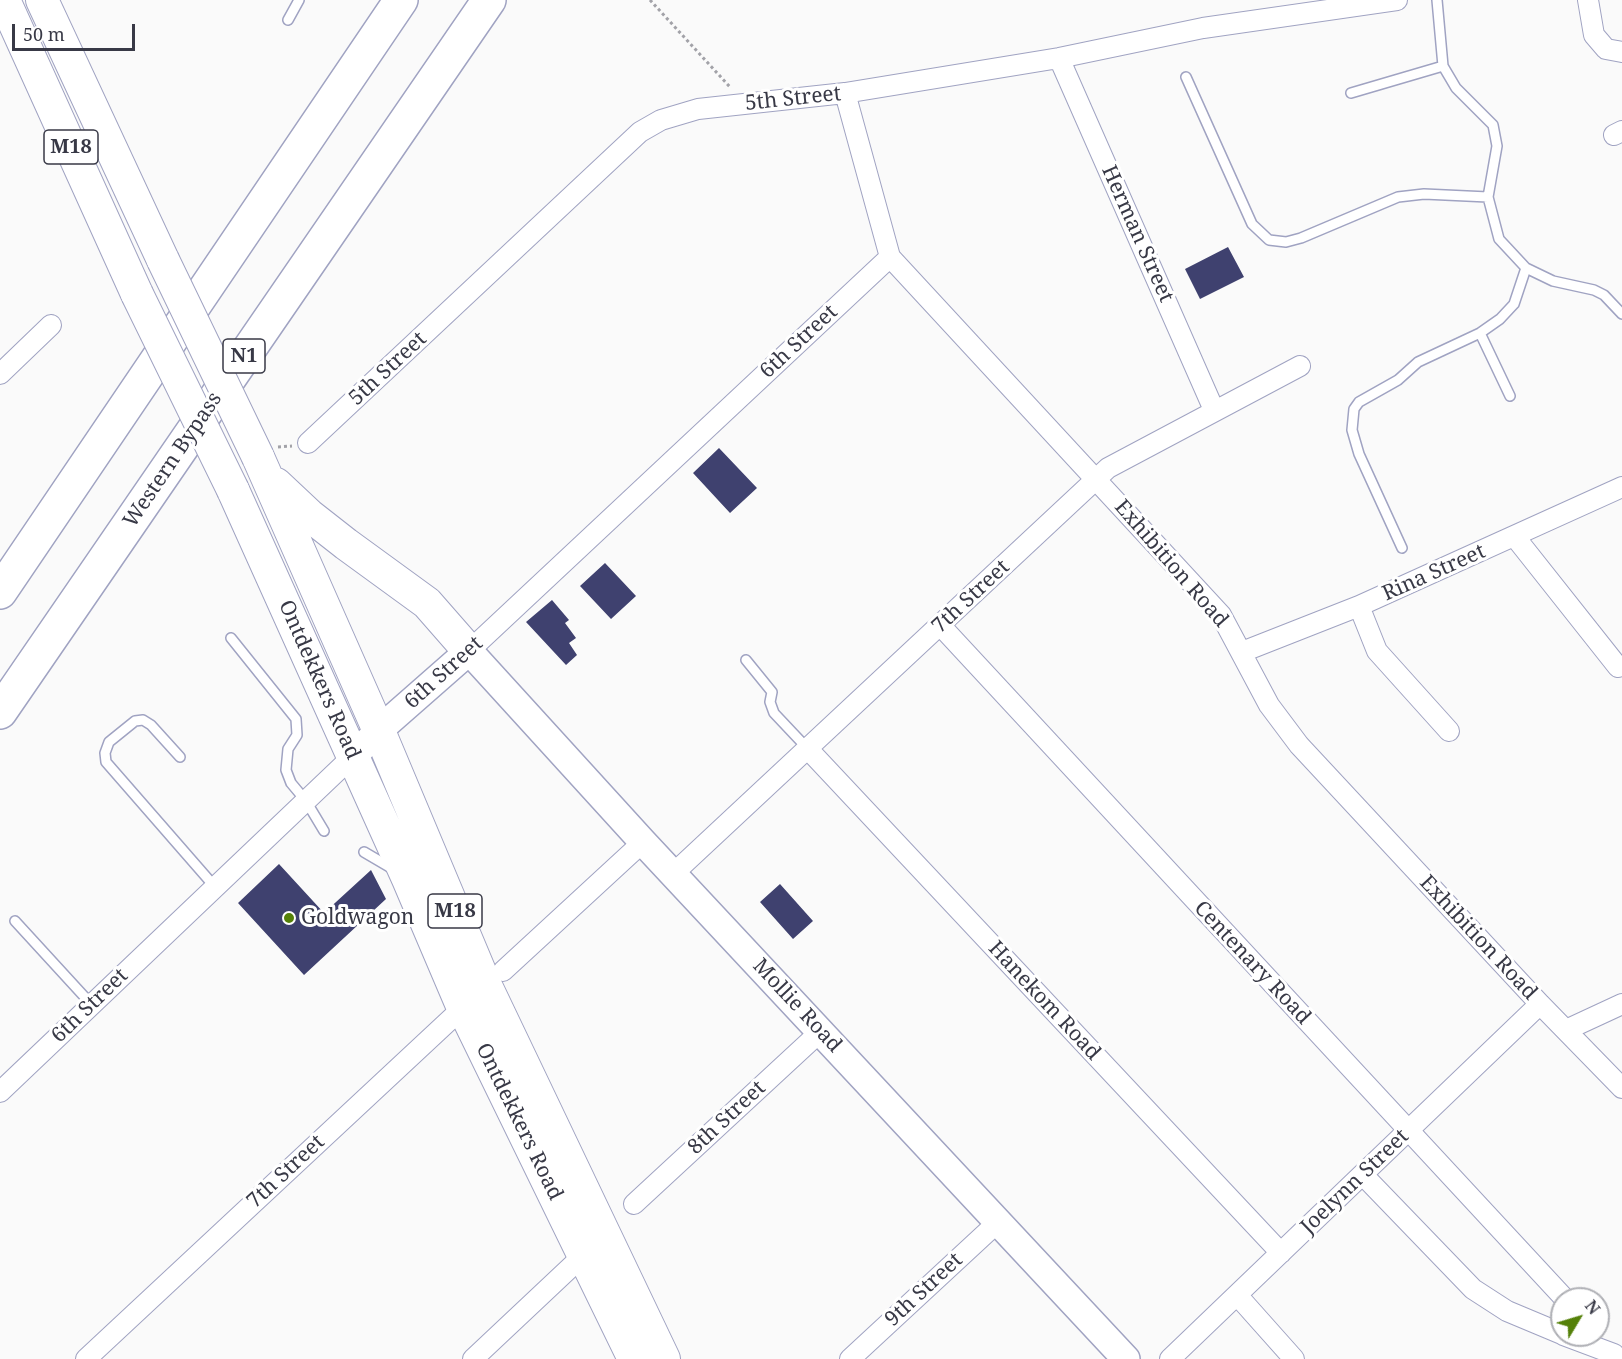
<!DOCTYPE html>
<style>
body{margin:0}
#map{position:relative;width:1622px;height:1359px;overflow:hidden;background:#fafafa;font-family:"Noto Serif",serif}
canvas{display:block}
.north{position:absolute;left:1550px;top:1287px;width:60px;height:60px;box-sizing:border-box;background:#fff;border:2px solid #afb0b5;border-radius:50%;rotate:52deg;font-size:16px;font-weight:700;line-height:24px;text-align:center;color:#383946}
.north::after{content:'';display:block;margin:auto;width:21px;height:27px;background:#558109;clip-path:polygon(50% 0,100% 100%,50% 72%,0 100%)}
.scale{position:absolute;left:12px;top:24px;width:123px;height:27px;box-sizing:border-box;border:3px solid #383946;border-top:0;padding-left:8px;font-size:18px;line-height:21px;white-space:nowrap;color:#383946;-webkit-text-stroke:4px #fff;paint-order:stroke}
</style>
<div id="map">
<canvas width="1622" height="1359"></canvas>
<div class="north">N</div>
<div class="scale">50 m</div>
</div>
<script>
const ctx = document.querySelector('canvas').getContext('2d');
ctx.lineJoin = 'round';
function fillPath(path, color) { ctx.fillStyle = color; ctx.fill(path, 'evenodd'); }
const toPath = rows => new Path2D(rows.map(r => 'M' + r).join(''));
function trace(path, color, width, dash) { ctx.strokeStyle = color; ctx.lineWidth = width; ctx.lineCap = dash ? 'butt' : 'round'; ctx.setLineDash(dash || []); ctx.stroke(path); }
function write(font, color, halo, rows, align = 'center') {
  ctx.font = font + ' "Noto Serif",serif'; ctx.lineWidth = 6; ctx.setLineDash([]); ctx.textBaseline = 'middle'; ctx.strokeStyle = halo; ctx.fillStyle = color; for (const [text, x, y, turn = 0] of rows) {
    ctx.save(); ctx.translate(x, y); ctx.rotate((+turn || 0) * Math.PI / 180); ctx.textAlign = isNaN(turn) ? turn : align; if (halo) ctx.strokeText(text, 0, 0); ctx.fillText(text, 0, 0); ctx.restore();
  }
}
const building = toPath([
 [1228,247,1244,277,1200,299,1185,269],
 [719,448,757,488,730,513,693,473],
 [605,563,636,596,611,619,580,586],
 [552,600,569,620,565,623,576,638,569,643,577,655,566,665,526,622],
 [279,864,324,913,371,870,386,899,304,975,238,903],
 [780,884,813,921,793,939,760,902]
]);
const path = toPath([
 [650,0,730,87],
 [278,447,292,446]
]);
const lane = toPath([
 [1437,0,1443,66,1456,88,1493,125,1497,146,1488,197,1499,239,1526,268,1553,281,1594,290,1604,295,1622,314],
 [288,20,299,0],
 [1186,77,1252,224,1269,240,1286,242,1301,238,1398,197,1424,194,1488,197],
 [1351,93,1443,66],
 [1480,333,1510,396],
 [1402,548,1359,454,1352,430,1354,409,1359,402,1398,380,1418,362,1480,333,1500,319,1514,304,1526,268],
 [231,638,296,719,297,735,288,749,286,770,291,783,306,801,324,831],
 [746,660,772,692,770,702,774,713,807,748],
 [180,757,151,725,143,720,135,721,109,742,105,753,106,762,215,887],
 [364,852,393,869],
 [15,921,92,1005]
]);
const street = toPath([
 [1588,0,1594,35,1606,49,1622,52],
 [1059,58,1214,410],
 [845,93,890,257,1221,615,1269,705,1299,745,1540,1004,1622,1088],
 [1614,135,1622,131],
 [0,374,51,325],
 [308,443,640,132,661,120,698,109,845,93,1059,58,1203,28,1397,0],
 [1515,537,1618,667],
 [1359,606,1377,651,1449,731],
 [940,625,1565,1299],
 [469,651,890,257],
 [1242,652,1359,606,1622,487],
 [807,748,1281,1253],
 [674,873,1108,468,1300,366],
 [503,971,643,842],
 [1566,1030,1622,1004],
 [0,1092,353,756],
 [1363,1175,1473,1289,1507,1311,1562,1334],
 [634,1204,820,1032],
 [1237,1295,1294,1359],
 [1563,1335,1614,1354],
 [86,1359,469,1002],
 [473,1359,591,1248],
 [850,1359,998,1222],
 [1170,1359,1540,1004]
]);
const secondary = toPath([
 [353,756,387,723,469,651,643,842,1126,1359]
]);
const primary = toPath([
 [4,0,137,294],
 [42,0,163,260],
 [258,457,379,731,486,986,664,1359],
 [276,484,309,515,346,544,427,603,469,651],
 [233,490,408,879,463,1008,634,1359]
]);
const highway = toPath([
 [0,592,401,0],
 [0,712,489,0]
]);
const primaryBridge = toPath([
 [163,260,258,457],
 [137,294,233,490]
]);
const markers = [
 [289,918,6,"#558109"]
];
const shields = [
 [71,147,54],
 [244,356,42],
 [455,911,54]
];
const shieldNames = [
 ["M18",71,147],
 ["N1",244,356],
 ["M18",455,911]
];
const streetNames = [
 ["5th Street",793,99,-6],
 ["Herman Street",1137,234,66],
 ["6th Street",799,342,-43],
 ["5th Street",388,369,-43],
 ["Western Bypass",173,460,-56],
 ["Exhibition Road",1171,564,49],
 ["Rina Street",1434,573,-24],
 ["7th Street",971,597,-43],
 ["6th Street",444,673,-42],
 ["Ontdekkers Road",319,680,66],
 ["Exhibition Road",1478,938,47],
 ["Centenary Road",1252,963,47],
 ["Hanekom Road",1044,1001,47],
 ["6th Street",90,1006,-44],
 ["Mollie Road",797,1006,47],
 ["8th Street",727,1118,-43],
 ["Ontdekkers Road",519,1122,64],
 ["7th Street",286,1172,-43],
 ["Joelynn Street",1355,1182,-44],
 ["9th Street",924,1290,-43]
];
const poiNames = [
 ["Goldwagon",301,918]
];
fillPath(building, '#3f416f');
trace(lane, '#a0a3c2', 12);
trace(street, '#a0a3c2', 22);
trace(secondary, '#a0a3c2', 30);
trace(primary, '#a0a3c2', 34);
trace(highway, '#a0a3c2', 36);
trace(path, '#a2a2a8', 3, [3, 3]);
trace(lane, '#fff', 9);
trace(street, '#fff', 20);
trace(secondary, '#fff', 27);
trace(primary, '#fff', 32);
trace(highway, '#fff', 33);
trace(primaryBridge, '#a0a3c2', 34, []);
trace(primaryBridge, '#fff', 32);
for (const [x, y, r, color] of markers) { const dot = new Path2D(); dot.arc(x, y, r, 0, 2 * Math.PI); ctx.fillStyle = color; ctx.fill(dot); trace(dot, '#fff', 2); }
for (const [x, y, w] of shields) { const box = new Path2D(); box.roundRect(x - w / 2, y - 17, w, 34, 4.5); ctx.fillStyle = '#fff'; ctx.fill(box); trace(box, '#383946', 1.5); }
write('bold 20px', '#383946', null, shieldNames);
write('21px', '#383946', '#fff', streetNames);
write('21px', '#383946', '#fff', poiNames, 'left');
</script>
